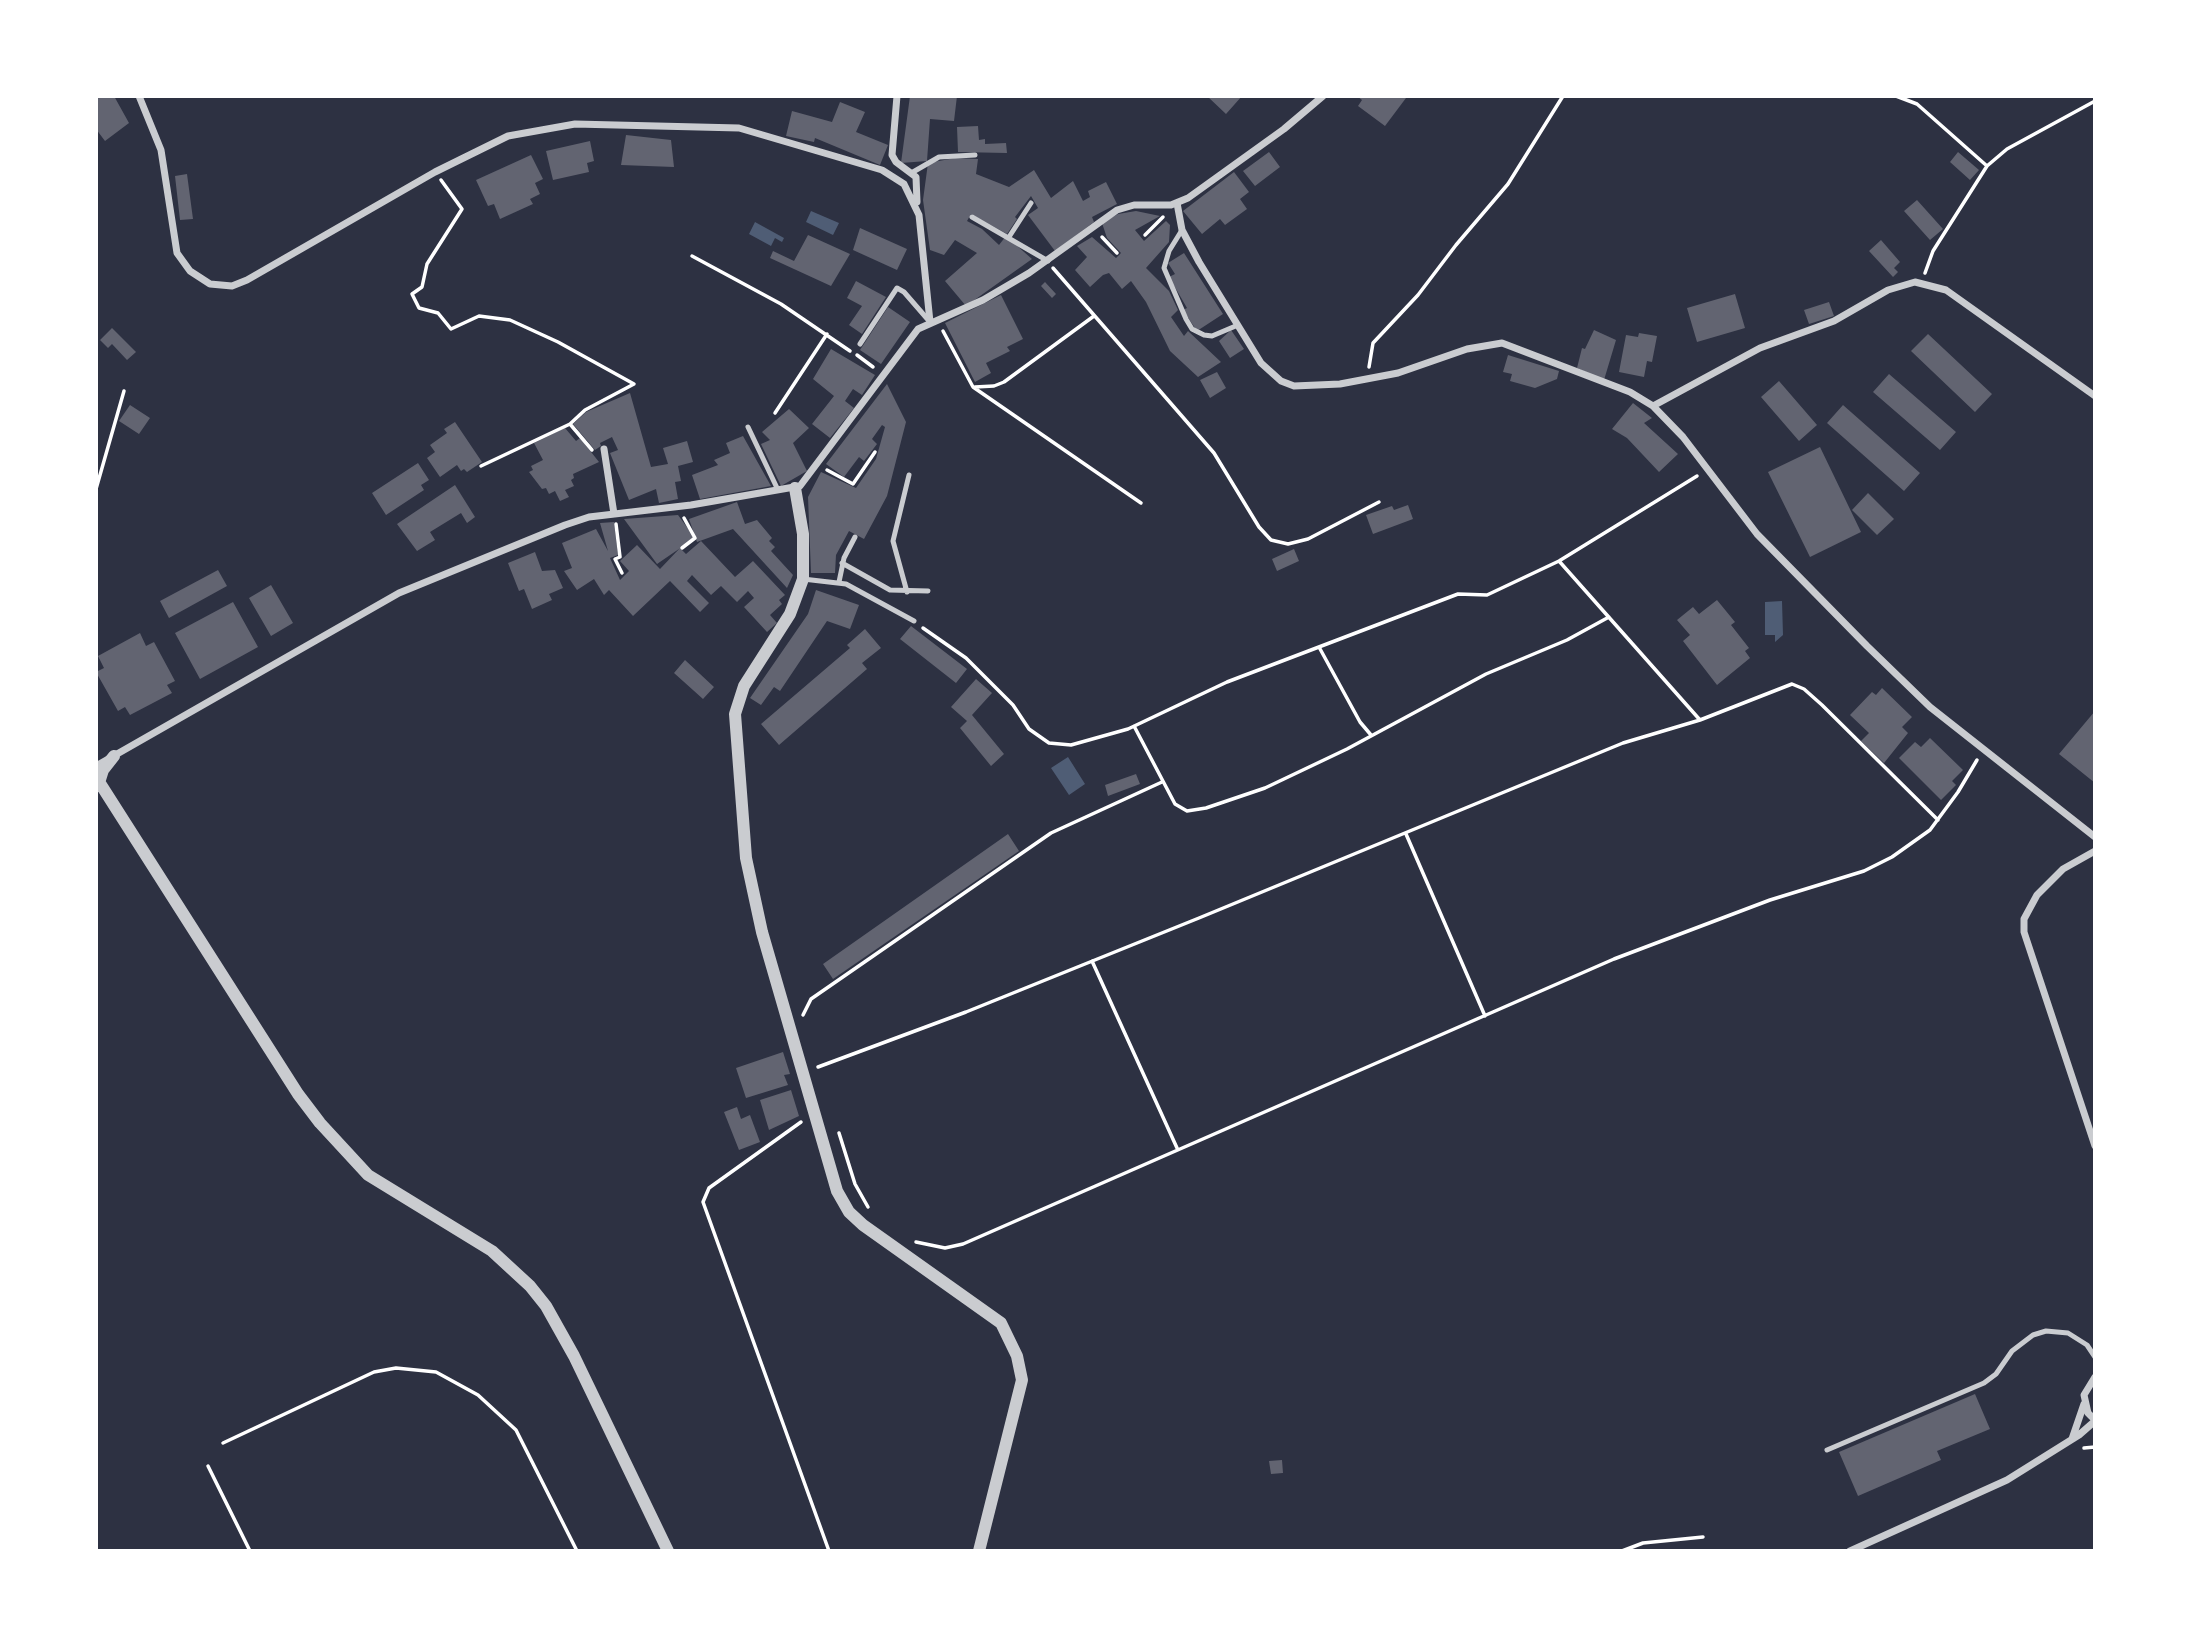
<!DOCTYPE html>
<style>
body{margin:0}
#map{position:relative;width:2191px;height:1647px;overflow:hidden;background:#2d3142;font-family:"Alegreya Sans",sans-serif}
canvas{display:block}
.frame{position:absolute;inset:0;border:98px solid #fff;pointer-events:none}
</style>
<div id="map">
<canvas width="2191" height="1647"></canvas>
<div class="frame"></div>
</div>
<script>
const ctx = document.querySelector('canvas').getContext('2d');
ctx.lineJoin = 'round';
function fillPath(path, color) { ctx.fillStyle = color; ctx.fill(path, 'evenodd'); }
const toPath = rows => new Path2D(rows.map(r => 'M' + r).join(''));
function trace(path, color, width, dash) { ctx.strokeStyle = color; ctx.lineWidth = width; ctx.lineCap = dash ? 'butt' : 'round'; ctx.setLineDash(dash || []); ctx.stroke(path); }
const water = toPath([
 [811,211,839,223,833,235,806,222],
 [755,222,784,238,782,242,775,238,771,246,749,234],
 [1782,601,1783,635,1775,642,1775,635,1765,635,1765,602],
 [1068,757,1085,784,1069,795,1051,768]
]);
const building = toPath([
 [96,96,114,96,129,123,105,141,96,129],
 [910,96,957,96,954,121,930,119,927,161,901,163],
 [1207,96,1242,96,1226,114],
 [1357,96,1403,96,1406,98,1385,126,1358,106,1362,100],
 [840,102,865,112,856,132,888,145,880,165,815,138,814,142,786,136,792,111,832,122],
 [978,126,979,140,985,139,985,144,1006,143,1007,153,958,152,957,127],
 [626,135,671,140,674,167,621,165],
 [590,141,594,161,587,163,589,172,553,180,546,151],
 [1269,152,1280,167,1255,186,1243,171],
 [1958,152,1979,170,1970,180,1950,162],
 [531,155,543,179,535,183,540,194,530,199,533,204,500,219,494,204,488,206,476,180],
 [955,158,978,159,976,174,1009,187,1034,170,1051,198,1073,181,1083,201,1090,197,1088,191,1106,182,1117,204,1092,217,1094,222,1055,251,1028,215,1038,208,1031,196,1015,217,1017,219,1007,234,971,214,967,221,982,229,999,245,1006,236,1032,259,966,306,945,281,977,253,955,240,944,255,930,250,923,200,928,163],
 [1234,172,1249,192,1240,199,1247,209,1225,225,1220,219,1202,234,1183,211],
 [187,174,193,219,180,220,175,176],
 [1917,200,1943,229,1930,240,1904,211],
 [1136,211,1160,216,1135,230,1144,241,1166,221,1170,225,1169,242,1146,268,1169,291,1178,310,1171,317,1184,336,1188,331,1221,362,1198,377,1170,351,1146,302,1131,281,1122,289,1109,273,1103,275,1090,287,1075,270,1087,257,1077,246,1092,237,1116,258,1121,253,1107,238,1102,223,1118,214],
 [860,228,907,249,897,270,853,250],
 [808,235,850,254,831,286,770,258,773,251,794,261],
 [1881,240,1900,262,1894,268,1898,272,1893,277,1869,251],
 [1184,253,1223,314,1197,331,1183,310,1187,308,1169,277,1175,274,1168,263],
 [856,281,886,297,862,334,849,325,862,306,847,298],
 [1045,282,1056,294,1052,298,1041,286],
 [1735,294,1745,328,1697,342,1687,308],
 [1001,295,1023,339,1007,347,1010,351,986,363,991,373,975,382,945,323],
 [1829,302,1834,316,1809,324,1804,310],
 [888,307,910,322,881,364,860,350],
 [112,328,136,352,127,360,112,344,108,348,100,340],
 [1231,330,1244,349,1230,358,1219,341],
 [1594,330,1616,340,1604,380,1577,368,1582,348,1585,349],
 [1639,333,1657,336,1652,362,1647,361,1644,377,1619,372,1626,335,1638,337],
 [1928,334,1992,394,1975,412,1911,351],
 [831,349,875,375,862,395,853,389,845,401,854,408,830,438,812,424,834,396,813,379],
 [1508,355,1559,371,1557,379,1535,388,1510,381,1512,374,1503,372],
 [1217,372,1226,388,1210,398,1200,380],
 [1889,374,1956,432,1940,450,1873,392],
 [1779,381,1817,425,1799,441,1761,397],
 [887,384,906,422,887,496,864,539,849,531,836,555,835,573,811,573,808,497,821,472,856,488,876,459,885,427,882,425,872,439,877,444,864,461,859,457,844,477,826,464],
 [630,393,651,467,668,464,663,448,687,441,693,462,678,466,681,481,675,482,678,499,659,503,656,489,629,500,610,453,618,450,612,437,600,443,601,446,595,450,573,424,586,412],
 [1633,403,1652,418,1644,423,1678,454,1659,472,1627,438,1612,429],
 [130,405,150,418,139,434,119,421],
 [1843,405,1920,473,1904,491,1827,423],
 [789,409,809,428,793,443,807,471,781,486,761,444,770,440,762,432],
 [455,422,482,462,467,472,464,469,461,471,457,465,440,477,427,458,435,452,430,445,447,433,444,429],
 [565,428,576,441,580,438,599,462,573,474,574,478,571,480,574,486,565,490,569,497,560,501,555,491,549,494,546,488,542,489,529,472,533,470,531,466,543,460,534,443],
 [743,436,771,486,700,499,692,475,718,465,714,460,730,453,726,443],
 [1820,447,1861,532,1810,557,1768,472],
 [418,463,429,480,421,485,424,490,386,515,372,493],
 [455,485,475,517,467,523,461,513,430,532,435,540,417,551,397,524],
 [1868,493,1894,519,1877,535,1852,510],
 [737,502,745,524,757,520,772,538,769,541,775,547,771,551,793,575,787,588,733,529,697,542,689,519],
 [1408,505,1413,519,1373,534,1366,515,1392,506,1394,510],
 [678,515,695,538,657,564,624,519],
 [614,522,618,555,610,558,620,580,629,571,620,561,637,545,660,569,680,548,686,554,701,541,735,577,753,561,785,595,779,600,782,604,770,615,777,623,767,632,744,607,754,598,748,591,737,602,721,586,711,595,692,575,687,581,709,603,700,612,670,581,633,616,609,590,604,595,594,579,577,590,564,571,572,568,562,543,596,529,608,551,600,523],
 [1294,549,1299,561,1277,571,1272,559],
 [535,552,542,571,555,570,563,588,549,594,552,600,532,609,524,589,519,591,508,563],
 [218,570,227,586,169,618,160,601],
 [271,585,293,623,271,636,249,598],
 [816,590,859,605,850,629,827,621,780,691,774,687,761,705,750,698,808,614],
 [1717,600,1735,622,1731,625,1749,648,1745,651,1750,658,1717,685,1683,641,1690,635,1677,620,1693,607,1699,614],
 [233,602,258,647,200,679,175,633],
 [911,626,967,669,956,683,900,639],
 [865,629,881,648,862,663,867,669,779,745,761,724,850,648,847,645],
 [140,633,146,646,154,642,175,681,167,685,172,693,130,715,125,707,118,711,96,672,104,668,98,656],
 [685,660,714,687,703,699,674,673],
 [976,679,992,693,972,715,1004,754,991,766,960,728,967,721,951,707],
 [1882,688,1912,717,1902,727,1908,733,1884,763,1861,741,1869,733,1850,715,1872,692,1876,695],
 [2095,711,2095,783,2059,754],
 [1930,738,1963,770,1952,781,1956,785,1941,800,1899,758,1915,742,1921,747],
 [1136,774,1140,784,1108,796,1105,785],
 [1008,834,1019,851,833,979,823,964],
 [783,1052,790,1074,784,1075,788,1085,746,1098,736,1068],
 [791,1090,799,1116,769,1130,760,1100],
 [737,1107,741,1119,750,1115,760,1142,739,1150,724,1112],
 [1975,1394,1990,1429,1937,1451,1941,1460,1858,1496,1839,1452],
 [1282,1460,1283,1473,1271,1474,1269,1461]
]);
const path = toPath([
 [1896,96,1917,104,1987,166],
 [441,180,462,209,427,264,422,287,412,294,419,308,438,313,451,329,479,316,510,320,558,342,634,384,585,410,570,424],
 [1145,235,1163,217],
 [1102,237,1117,253],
 [692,256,781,304,850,351],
 [1053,268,1214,453,1259,527,1271,540,1288,544,1308,539,1379,502],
 [1925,273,1933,251,1987,166,2007,149,2095,101],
 [943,331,973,387,1141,503],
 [857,355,873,367],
 [1369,367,1373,343,1418,295,1456,245,1508,184,1563,96],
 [975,387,994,386,1004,382,1094,316],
 [775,413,827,334],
 [481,466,570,424,592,450],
 [827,470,853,484,875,452],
 [96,489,124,391],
 [616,524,620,557,615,559,622,573],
 [682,548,695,538,684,518],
 [1559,561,1700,720],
 [923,628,966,658,1013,705,1029,729,1049,743,1071,745,1128,729,1227,682,1458,594,1487,595,1559,561,1697,476],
 [1319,647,1360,722,1371,735],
 [1134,726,1175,804,1187,811,1206,808,1265,788,1347,749,1486,674,1567,640,1609,617],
 [1406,834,1485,1016],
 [1092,961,1177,1148],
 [803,1015,811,999,1051,833,1162,782],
 [818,1067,966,1012,1199,918,1623,743,1700,720,1792,684,1804,689,1822,705,1938,820],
 [801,1122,709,1188,703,1202,829,1551],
 [839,1133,855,1184,868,1207],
 [916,1242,945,1248,963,1244,1614,959,1770,900,1864,871,1892,857,1930,830,1958,792,1977,760],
 [223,1443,374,1372,396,1368,436,1372,478,1395,516,1430,577,1551],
 [2084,1448,2095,1447],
 [208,1466,250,1551],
 [1622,1551,1643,1543,1703,1537]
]);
const service = toPath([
 [913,172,939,157,975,155],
 [972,217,1048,261],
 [1182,230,1169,251,1164,268,1186,319,1192,329,1204,335,1212,336,1238,325],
 [1009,237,1031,203],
 [860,344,897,288,904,292,930,322],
 [748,427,778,490],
 [842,563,890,590,928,591],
 [803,579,846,584,914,621],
 [839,582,844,558,855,537],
 [907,592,893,541,909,475],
 [1827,1450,1984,1383,1996,1374,2012,1351,2033,1335,2046,1331,2068,1333,2087,1345,2095,1357]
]);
const minor = toPath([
 [139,96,161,150,177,253,190,271,210,284,232,286,247,280,435,172,508,136,575,124,739,128,882,170,904,184,919,215,930,322],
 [897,96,892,155,896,162,916,177,917,202],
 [1177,203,1182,230,1199,262,1261,363,1281,381,1294,386,1340,384,1398,373,1467,349,1502,343,1630,392,1653,406,1683,437,1757,534,1867,646,1930,707,2095,837],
 [1653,406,1760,348,1834,321,1888,290,1915,282,1946,290,2095,396],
 [604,449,614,514],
 [96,766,399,593,565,525,589,517,691,505,800,486,918,329,983,300,1029,273,1117,210,1134,205,1171,205,1188,198,1284,129,1323,96],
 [2095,851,2063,869,2037,895,2024,919,2024,932,2095,1146],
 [2095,1377,2084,1395,2088,1413,2095,1420],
 [2072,1439,2084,1404],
 [1850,1551,2007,1480,2079,1435,2095,1421]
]);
const tertiary = toPath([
 [795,488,803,534,803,579,790,614,744,686,735,714,746,858,762,932,837,1191,849,1212,863,1225,1001,1323,1017,1356,1022,1380,979,1551],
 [96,777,298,1094,320,1123,368,1175,492,1251,530,1286,546,1306,574,1356,668,1551],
 [98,786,103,770,114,756]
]);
fillPath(water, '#4f5d75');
fillPath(building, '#626471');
trace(path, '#fff', 3.5);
trace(service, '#caccd0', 5);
trace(minor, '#caccd0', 7);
trace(tertiary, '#caccd0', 12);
</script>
